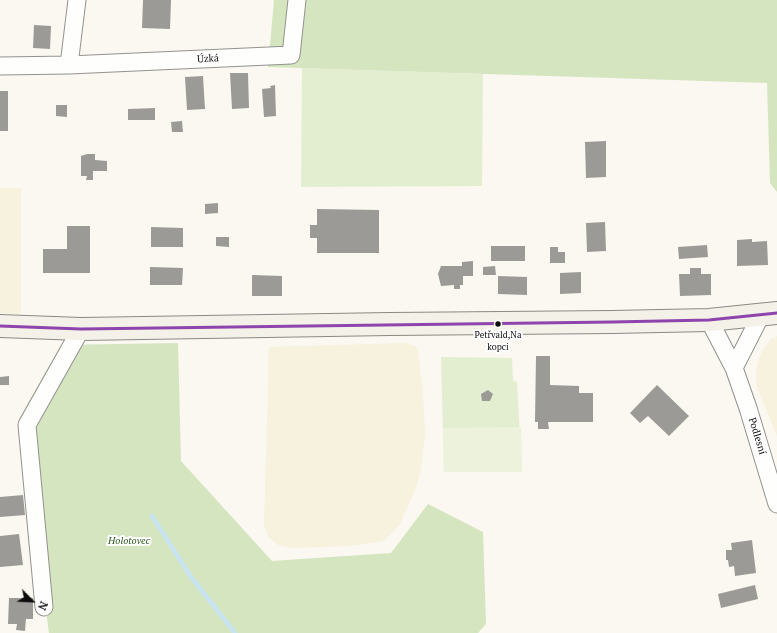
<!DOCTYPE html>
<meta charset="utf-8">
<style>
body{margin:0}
#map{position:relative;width:777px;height:633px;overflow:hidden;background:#faf8f0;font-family:"PT Serif",serif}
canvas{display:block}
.north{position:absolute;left:12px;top:581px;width:40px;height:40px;-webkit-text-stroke:3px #fff;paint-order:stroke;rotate:114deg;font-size:11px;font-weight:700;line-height:16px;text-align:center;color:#0c0c0c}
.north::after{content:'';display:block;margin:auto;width:14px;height:18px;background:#0c0c0c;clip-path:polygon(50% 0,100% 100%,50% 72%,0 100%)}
</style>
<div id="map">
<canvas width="777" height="633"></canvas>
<div class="north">N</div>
</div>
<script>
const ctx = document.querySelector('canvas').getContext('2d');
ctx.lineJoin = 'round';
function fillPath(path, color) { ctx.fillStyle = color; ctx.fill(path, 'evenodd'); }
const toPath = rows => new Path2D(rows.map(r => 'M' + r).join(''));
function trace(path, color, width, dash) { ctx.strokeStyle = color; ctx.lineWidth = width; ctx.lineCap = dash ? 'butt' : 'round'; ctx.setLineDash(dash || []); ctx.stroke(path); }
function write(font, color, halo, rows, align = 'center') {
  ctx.font = font + ' "PT Serif",serif'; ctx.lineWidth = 4; ctx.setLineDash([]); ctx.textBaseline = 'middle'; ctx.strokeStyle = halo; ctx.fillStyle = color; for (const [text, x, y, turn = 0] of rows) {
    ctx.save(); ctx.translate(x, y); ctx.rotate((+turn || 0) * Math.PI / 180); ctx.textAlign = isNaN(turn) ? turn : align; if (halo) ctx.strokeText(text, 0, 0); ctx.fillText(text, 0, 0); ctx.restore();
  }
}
const farmland = toPath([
 [0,188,21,188,21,314,0,313],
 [777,336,777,436,757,387,756,371,759,358,764,348,771,339],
 [406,343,416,347,418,351,423,394,425,434,421,469,416,488,400,524,384,541,351,546,293,548,278,545,268,537,264,525,269,347]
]);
const green = toPath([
 [302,68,483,74,482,186,301,187],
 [441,357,512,358,513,381,517,382,522,472,444,472]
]);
const forest = toPath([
 [274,0,777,0,777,192,770,183,767,83,268,67],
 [178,343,181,461,272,561,391,553,428,504,483,532,486,624,478,633,49,633,19,419,61,345]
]);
const pitch = toPath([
 [521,427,522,472,444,472,443,428]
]);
const stream = toPath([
 [152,516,191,577,235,633]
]);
const building = toPath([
 [143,0,171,0,170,29,142,28],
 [34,25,51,26,50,49,33,48],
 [230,73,248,73,249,108,232,109],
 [203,76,205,109,187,110,185,77],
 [275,85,276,116,264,117,262,89,271,88,270,86],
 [0,91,8,91,8,131,0,131],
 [56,105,67,105,67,117,56,116],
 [155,108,155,120,128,120,128,109],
 [182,121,183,132,172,132,171,122],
 [606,141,606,177,586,178,585,142],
 [87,154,95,154,95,160,107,161,107,171,93,171,93,180,86,180,87,176,81,176,81,156],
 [218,203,218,213,205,214,205,204],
 [317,209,379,210,379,253,317,253,317,238,310,238,310,225,317,225],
 [605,222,606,251,587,252,586,223],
 [67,226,90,226,90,273,43,273,43,249,67,249],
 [151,227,183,228,183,247,151,247],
 [216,237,229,237,229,247,216,246],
 [752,239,752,242,767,241,768,265,737,266,737,240],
 [707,245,708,257,679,259,678,247],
 [491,246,525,246,525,261,491,261],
 [550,247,558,247,558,252,565,252,565,263,550,263],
 [473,261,473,276,463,276,463,285,460,285,460,289,454,289,454,285,441,286,438,274,441,266,462,266,462,262],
 [495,266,496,275,483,275,483,267],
 [150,267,183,268,182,285,150,285],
 [690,268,701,268,701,274,711,274,711,295,680,296,679,274,690,274],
 [581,272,581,293,560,294,560,273],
 [252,275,282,276,282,296,252,296],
 [498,276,527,277,527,295,498,294],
 [536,356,550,356,550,385,579,386,579,393,593,393,593,422,548,422,549,429,538,429,538,422,535,422],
 [9,376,9,385,0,385,0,377],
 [657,385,689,416,669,436,648,416,640,423,630,413],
 [488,390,493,394,490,401,482,401,481,394],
 [23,495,25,515,0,517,0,497],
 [19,534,23,565,0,567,0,536],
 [752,540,756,573,735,576,734,566,729,567,728,560,726,560,726,550,732,550,731,543],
 [755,585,758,599,721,608,718,594],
 [9,598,33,598,33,619,26,619,25,631,16,630,17,624,8,624]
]);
const street = toPath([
 [69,65,291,55,297,0],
 [0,66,69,65,77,0],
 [709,320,734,368,748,408,777,504],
 [734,368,761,315],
 [44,607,27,425,81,329]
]);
const secondary = toPath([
 [0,326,81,329,390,324,612,322,709,320,777,313]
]);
const bus1 = toPath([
 [0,326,81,329,612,322,709,320,777,313]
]);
const markers = [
 [498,324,3.5,"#0c0c0c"]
];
const busNames = [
 ["Petřvald,Na",498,335],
 ["kopci",498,347]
];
const streetNames = [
 ["Úzká",208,59,-3],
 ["Podlesní",757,436,73]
];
const parkNames = [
 ["Holotovec",129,541]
];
fillPath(farmland, '#f6f2dd');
fillPath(green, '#e3eed1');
fillPath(forest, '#d4e5c0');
fillPath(pitch, '#ecf2db');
trace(stream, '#c9e4f1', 4.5);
fillPath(building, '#9c9a96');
trace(street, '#93928f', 19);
trace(secondary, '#8a8985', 24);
trace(street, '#fefefd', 17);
trace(secondary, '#f4f2e8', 22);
trace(bus1, '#8e44ad', 3);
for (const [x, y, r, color] of markers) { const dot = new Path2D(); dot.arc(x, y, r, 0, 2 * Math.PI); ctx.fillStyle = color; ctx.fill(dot); trace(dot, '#fff', 1.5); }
write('9px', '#0c0c0c', '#fff', busNames);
write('10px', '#0c0c0c', '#fff', streetNames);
write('italic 10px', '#2e5e21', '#fff', parkNames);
</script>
